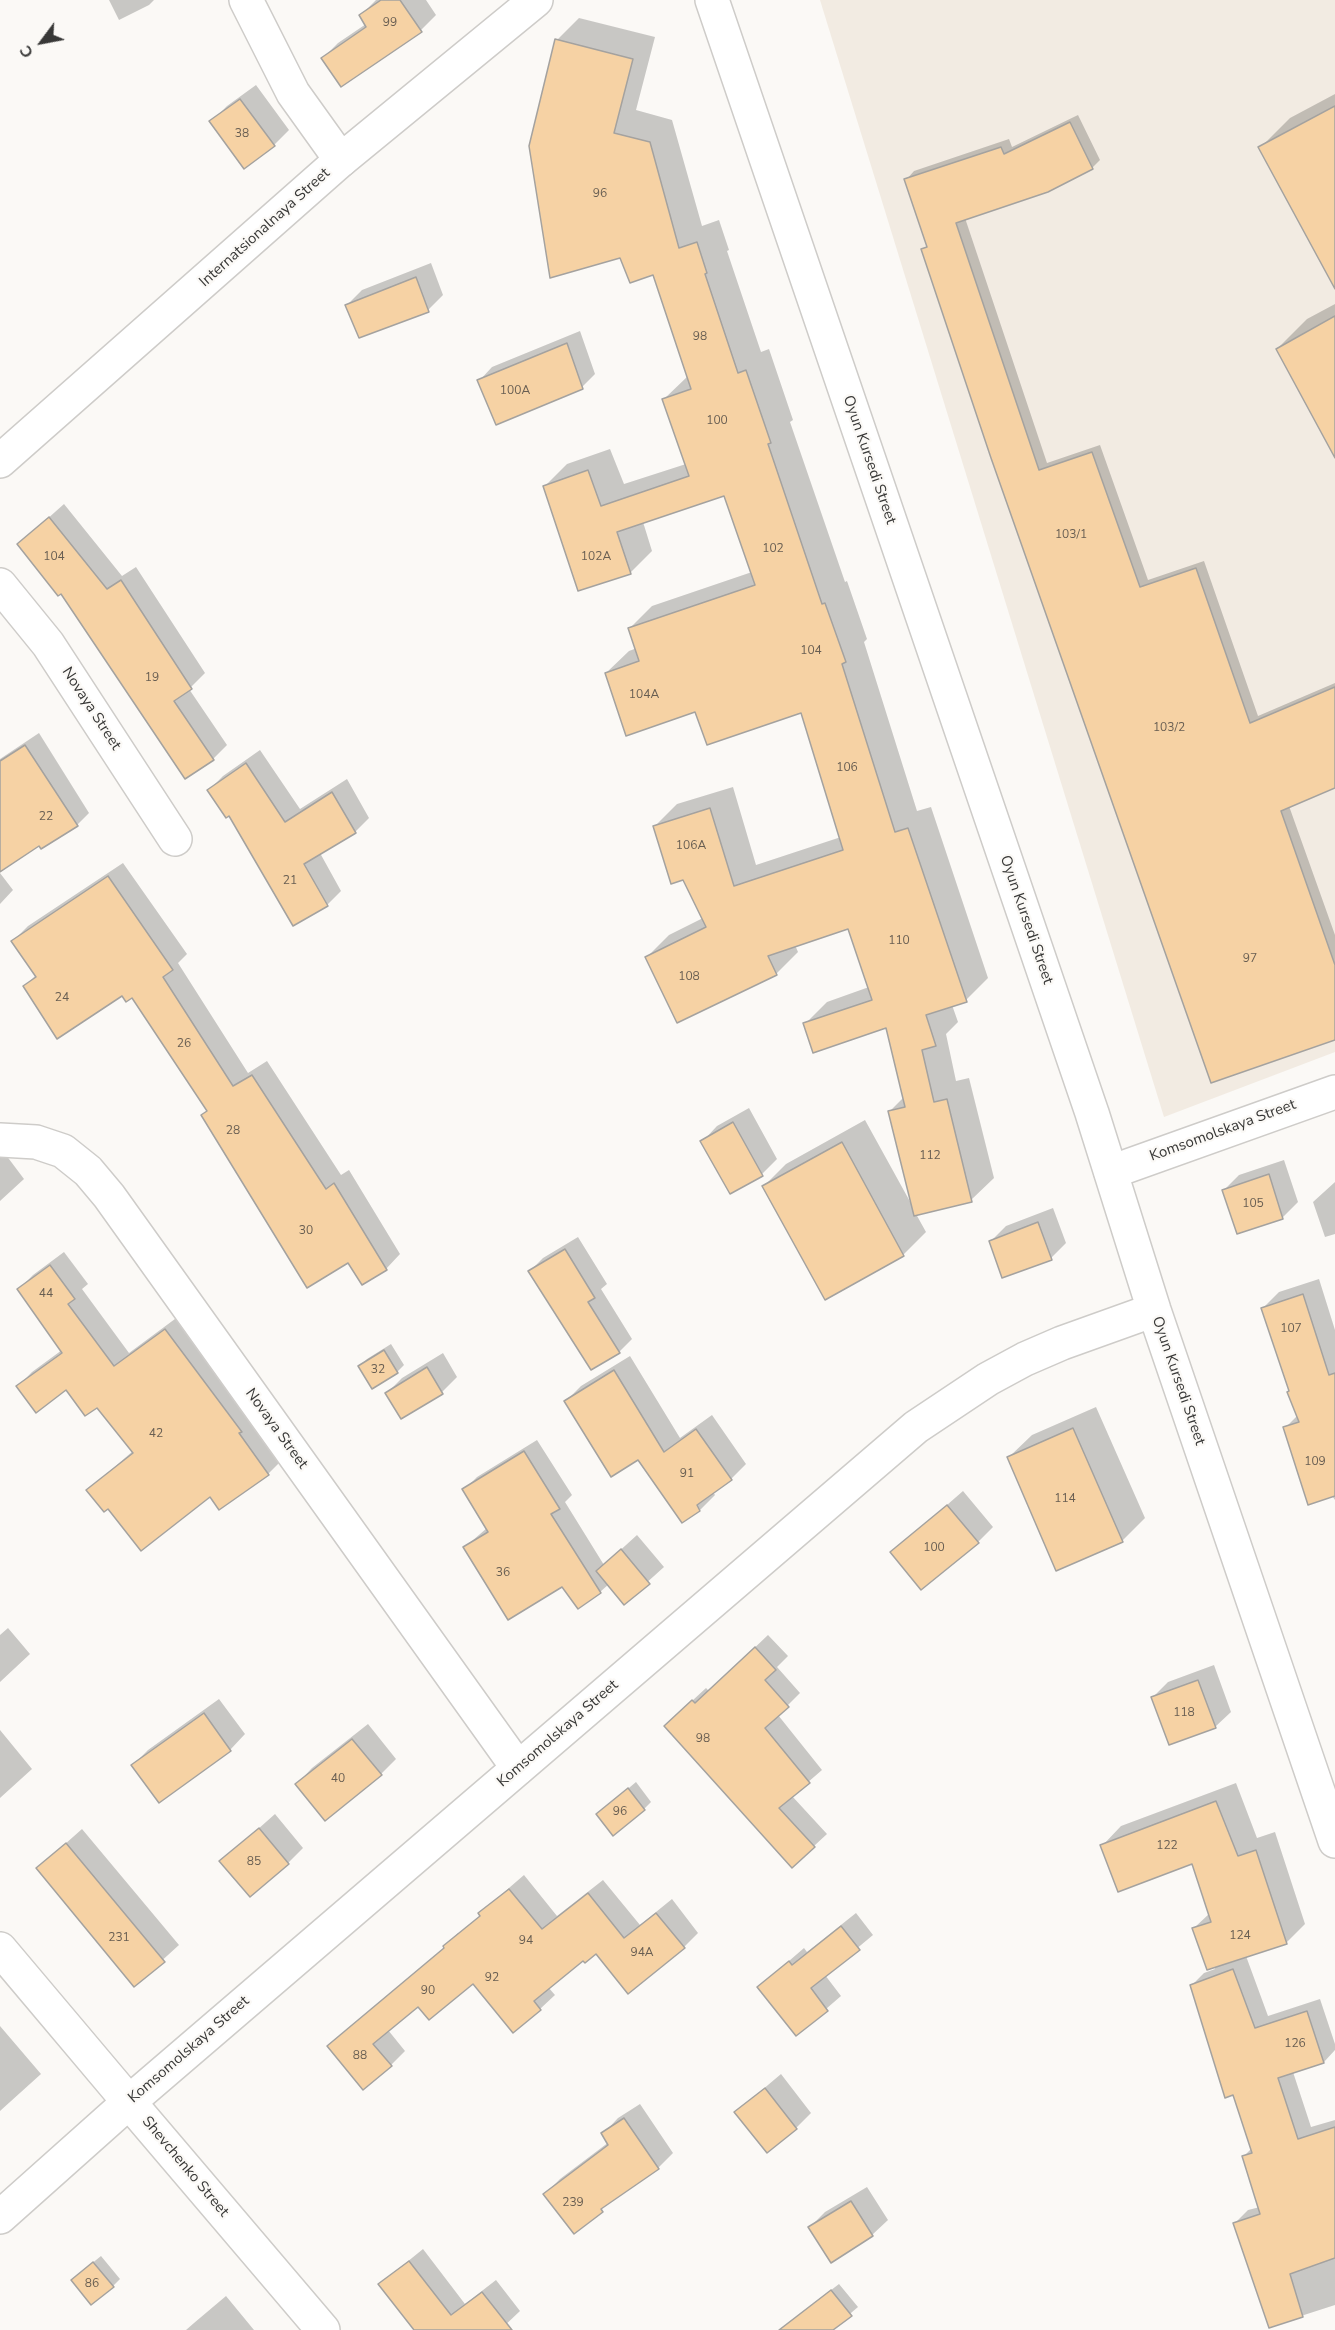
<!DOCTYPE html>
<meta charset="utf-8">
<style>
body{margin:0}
#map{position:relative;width:1335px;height:2330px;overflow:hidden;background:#fbf9f6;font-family:"Nunito Sans",sans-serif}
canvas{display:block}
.north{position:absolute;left:12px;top:12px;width:60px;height:60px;-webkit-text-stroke:4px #fbf9f6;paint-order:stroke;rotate:238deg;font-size:16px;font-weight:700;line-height:24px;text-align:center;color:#383837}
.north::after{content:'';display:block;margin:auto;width:21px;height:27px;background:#383837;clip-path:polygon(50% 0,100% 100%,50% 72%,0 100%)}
</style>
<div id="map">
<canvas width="1335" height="2330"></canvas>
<div class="north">С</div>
</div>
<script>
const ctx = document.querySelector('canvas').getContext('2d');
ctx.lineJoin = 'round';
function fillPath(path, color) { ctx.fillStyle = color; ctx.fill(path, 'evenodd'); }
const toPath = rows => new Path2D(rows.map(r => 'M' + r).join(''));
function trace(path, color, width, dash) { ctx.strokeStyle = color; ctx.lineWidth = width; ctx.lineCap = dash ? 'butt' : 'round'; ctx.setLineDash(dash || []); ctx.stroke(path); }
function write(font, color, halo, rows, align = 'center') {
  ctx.font = font + ' "Nunito Sans",sans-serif'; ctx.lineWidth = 4.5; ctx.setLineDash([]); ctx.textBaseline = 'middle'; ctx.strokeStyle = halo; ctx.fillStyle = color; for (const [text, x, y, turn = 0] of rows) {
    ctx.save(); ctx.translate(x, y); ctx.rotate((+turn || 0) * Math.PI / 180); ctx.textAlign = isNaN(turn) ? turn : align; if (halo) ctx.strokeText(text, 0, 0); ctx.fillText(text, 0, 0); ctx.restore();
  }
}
const built = toPath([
 [820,0,1335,0,1335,1052,1164,1117]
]);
const shadow = toPath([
 [109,0,154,0,149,5,119,20],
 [376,0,426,0,436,15,421,30,323,58,338,43,366,24,361,15],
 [579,18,655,37,636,110,672,120,702,226,719,220,729,250,727,251,761,352,769,349,793,420,790,422,845,582,847,581,867,639,864,642,917,811,931,807,988,978,966,1000,952,1005,958,1022,946,1034,956,1081,969,1078,994,1178,971,1200,916,1214,926,1232,903,1255,825,1298,764,1186,786,1164,865,1120,913,1207,890,1111,904,1097,887,1027,805,1024,827,1002,869,987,849,927,795,945,798,952,776,974,646,958,669,935,703,918,655,826,677,804,733,787,756,865,841,837,802,711,696,710,606,673,629,651,637,648,630,628,652,606,752,572,725,494,643,522,652,551,630,573,545,486,567,464,610,449,624,484,686,464,664,399,688,376,654,273,557,40],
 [256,85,289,130,274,145,211,122,227,106],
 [1335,94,1335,286,1260,148,1290,118],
 [1078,115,1100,160,1092,168,965,218,1047,463,1100,445,1148,580,1204,561,1258,716,1335,683,1335,786,1289,806,1335,935,1335,1038,923,250,928,245,906,180,914,171,1009,139,1012,147],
 [431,263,443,295,428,310,347,305,362,290],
 [1335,304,1335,413,1277,349,1307,319],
 [580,331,595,374,582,387,479,381,492,367],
 [64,504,122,576,136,567,205,673,189,689,227,745,213,759,19,544],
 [39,733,89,813,77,825,40,844,0,871,0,759],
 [260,750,300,809,347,779,369,818,355,832,320,853,341,891,327,905,229,813,209,790,223,776],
 [123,863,187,954,178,963,248,1073,267,1061,341,1175,349,1170,400,1254,386,1269,349,1261,208,1110,132,996,25,986,36,975,13,941,28,926],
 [0,873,13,890,0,904],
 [749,1108,777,1159,762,1174,702,1142,717,1126],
 [0,1147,24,1179,0,1201],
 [1284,1160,1298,1202,1283,1217,1238,1232,1224,1190,1239,1175],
 [1335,1182,1335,1234,1325,1237,1313,1202],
 [1053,1208,1066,1243,1051,1258,991,1241,1006,1226],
 [578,1237,607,1284,601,1289,632,1339,619,1352,530,1271,543,1258],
 [64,1252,88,1284,82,1289,129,1353,179,1316,282,1460,268,1474,220,1508,211,1494,88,1490,133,1451,97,1406,67,1388,18,1386,32,1372,62,1350,19,1289,33,1275],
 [1319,1279,1335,1330,1335,1500,1285,1428,1298,1415,1263,1308,1279,1292],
 [391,1344,404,1365,397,1372,360,1366,367,1359],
 [443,1353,457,1377,442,1392,387,1393,402,1378],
 [630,1356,680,1438,712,1415,746,1464,731,1479,713,1492,715,1495,700,1510,682,1521,638,1458,566,1401,581,1386],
 [1096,1407,1145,1518,1122,1541,1009,1457,1032,1435],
 [537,1440,572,1495,565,1502,604,1565,637,1535,664,1567,624,1603,609,1584,600,1592,563,1585,465,1547,487,1528,464,1490,477,1477],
 [963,1491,993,1527,978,1542,892,1553],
 [8,1628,30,1654,0,1682,0,1635],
 [768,1635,788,1656,777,1667,800,1693,778,1715,822,1770,792,1796,827,1834,814,1846,679,1713,706,1688,709,1691],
 [1214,1665,1231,1712,1215,1727,1153,1697,1168,1682],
 [219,1699,245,1734,230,1750,133,1765,148,1750],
 [368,1724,396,1759,381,1774,297,1784,312,1768],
 [0,1730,32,1769,0,1798],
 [636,1782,651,1802,644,1809,598,1814],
 [1236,1783,1257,1838,1275,1832,1305,1924,1286,1943,1246,1956,1268,2016,1320,1999,1335,2044,1335,2050,1324,2062,1293,2072,1311,2127,1335,2120,1335,2305,1270,2326,1235,2223,1248,2210,1260,2207,1243,2157,1252,2148,1234,2093,1191,1986,1204,1973,1215,1969,1194,1928,1210,1913,1193,1862,1102,1846,1121,1826],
 [275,1814,303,1848,288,1863,222,1861],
 [82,1829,179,1945,135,1985,38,1868],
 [524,1875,557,1916,603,1880,640,1925,672,1899,698,1933,684,1947,596,1952,584,1959,548,1987,555,1995,540,2009,474,1982,419,2005,388,2030,405,2051,391,2065,329,2046,445,1947,458,1933,458,1936,487,1912,480,1913],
 [856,1913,873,1935,825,1975,841,1996,797,2034,759,1987,804,1948,807,1952],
 [0,2026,41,2074,0,2111],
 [781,2074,811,2113,796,2128,736,2112],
 [640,2104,673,2153,658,2168,615,2197,574,2232,545,2194,560,2179,609,2142,603,2134,618,2118],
 [867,2187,888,2220,872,2235,810,2227,825,2212],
 [423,2249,465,2304,496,2280,520,2311,500,2330,416,2330,380,2284],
 [101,2256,120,2279,113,2286,80,2273],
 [839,2284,858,2307,831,2330,813,2330,809,2307],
 [226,2296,254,2330,186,2330,194,2323]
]);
const building = toPath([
 [381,0,400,0,422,32,341,87,321,58,366,27,359,15,381,0],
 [555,39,633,59,614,133,650,142,679,248,697,242,707,273,705,274,738,373,746,370,771,443,768,444,822,604,825,603,846,662,842,664,895,832,908,828,967,1002,926,1015,936,1046,922,1050,934,1102,947,1099,972,1202,914,1216,888,1111,905,1107,886,1028,813,1053,803,1023,872,1000,848,929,768,956,777,975,677,1023,645,957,706,927,683,880,671,884,653,826,710,808,734,886,843,850,801,713,707,745,695,712,626,736,605,673,639,661,628,628,755,585,724,496,617,532,631,574,578,591,543,486,588,470,601,506,689,476,662,399,691,389,653,275,630,283,620,258,550,278,529,146,555,39],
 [240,99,275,146,244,169,209,121,240,99],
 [1335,106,1335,289,1258,147,1335,106],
 [1070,122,1093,169,1048,192,956,223,1039,470,1092,452,1140,587,1196,568,1250,723,1335,687,1335,788,1281,811,1335,965,1335,1040,1211,1083,991,458,921,249,927,247,904,179,1001,147,1004,154,1070,122],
 [416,277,429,312,359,338,345,305,416,277],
 [1335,316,1335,458,1276,349,1335,316],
 [567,343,583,389,496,425,477,380,567,343],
 [49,517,107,589,121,580,192,689,174,701,214,760,185,779,61,594,58,596,17,544,49,517],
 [25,745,78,826,41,849,39,846,0,872,0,761,25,745],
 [246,763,285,822,332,792,356,833,304,864,328,906,293,926,229,816,226,818,207,790,246,763],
 [108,876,173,970,163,977,233,1086,252,1075,326,1189,334,1183,387,1270,362,1285,348,1263,307,1288,201,1115,207,1111,132,998,126,1002,122,996,57,1039,23,986,36,977,11,941,108,876],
 [733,1122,763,1176,730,1194,700,1141,733,1122],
 [842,1142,904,1256,825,1300,762,1186,842,1142],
 [1269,1174,1283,1219,1237,1234,1222,1190,1269,1174],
 [1038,1222,1052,1260,1002,1278,989,1241,1038,1222],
 [565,1249,595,1298,588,1302,620,1353,591,1370,528,1271,565,1249],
 [50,1265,75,1299,68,1304,114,1366,165,1329,242,1432,239,1433,269,1475,219,1510,210,1497,141,1551,108,1509,104,1512,86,1490,133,1453,97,1408,85,1416,66,1390,36,1413,16,1386,62,1353,17,1289,50,1265],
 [1303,1294,1329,1375,1335,1373,1335,1496,1308,1505,1283,1427,1299,1422,1287,1392,1289,1391,1261,1308,1303,1294],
 [384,1350,398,1373,372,1389,358,1366,384,1350],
 [427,1367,443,1394,401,1419,385,1393,427,1367],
 [614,1370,664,1452,696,1429,732,1480,697,1505,700,1511,682,1523,638,1460,611,1477,564,1401,614,1370],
 [1073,1428,1123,1542,1056,1571,1007,1457,1073,1428],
 [524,1451,560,1509,551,1514,601,1593,578,1609,562,1587,508,1620,463,1547,488,1532,462,1489,524,1451],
 [947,1505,979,1543,921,1590,890,1552,947,1505],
 [621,1549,650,1584,624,1605,596,1571,621,1549],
 [755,1647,776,1670,765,1680,789,1707,765,1728,810,1783,779,1808,815,1847,792,1868,664,1726,692,1700,695,1703,755,1647],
 [1198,1680,1216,1728,1169,1745,1151,1697,1198,1680],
 [204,1713,231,1751,159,1803,131,1765,204,1713],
 [352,1739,382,1775,325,1821,295,1784,352,1739],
 [628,1788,645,1810,613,1836,596,1814,628,1788],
 [1216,1801,1238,1856,1256,1850,1287,1944,1207,1970,1192,1928,1211,1922,1192,1864,1118,1892,1100,1845,1216,1801],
 [259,1828,289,1864,250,1897,219,1861,259,1828],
 [66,1843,165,1962,134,1987,36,1868,66,1843],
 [509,1889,542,1929,588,1893,624,1938,656,1913,685,1948,628,1994,596,1954,585,1963,583,1961,534,2001,541,2010,513,2033,473,1984,429,2020,418,2007,373,2044,392,2066,363,2090,327,2046,444,1948,443,1946,480,1916,478,1913,509,1889],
 [841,1926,860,1950,811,1988,828,2011,796,2036,757,1987,789,1961,792,1965,841,1926],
 [1233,1969,1255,2028,1307,2011,1324,2063,1278,2078,1298,2139,1335,2127,1335,2258,1290,2274,1303,2317,1269,2328,1233,2223,1260,2214,1242,2156,1252,2153,1233,2095,1225,2098,1190,1985,1233,1969],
 [765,2088,797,2129,767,2153,734,2112,765,2088],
 [624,2118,659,2169,601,2209,603,2212,574,2234,543,2194,608,2145,601,2133,624,2118],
 [851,2201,873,2236,831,2263,808,2227,851,2201],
 [409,2261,451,2315,482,2292,512,2330,414,2330,378,2284,409,2261],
 [93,2262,114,2287,91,2305,71,2280,93,2262],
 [831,2290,852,2316,833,2330,779,2330,831,2290]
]);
const minor = toPath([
 [246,0,293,93,341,160],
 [0,585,48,644,175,839],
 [0,1140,36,1142,63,1151,88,1171,109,1196,518,1768],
 [1111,1172,1335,1092],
 [129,2102,323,2330]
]);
const tertiary = toPath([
 [712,0,1092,1113,1154,1310,1335,1841],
 [0,461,341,160,536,0],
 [0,1949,129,2102],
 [0,2217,129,2102,916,1427,988,1379,1025,1359,1062,1343,1154,1310]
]);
const numberNames = [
 ["99",390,23],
 ["38",242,134],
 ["96",600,194],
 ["98",700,337],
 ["100А",515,391],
 ["100",717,421],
 ["103/1",1071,535],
 ["102",773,549],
 ["104",54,557],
 ["102А",596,557],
 ["104",811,651],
 ["19",152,678],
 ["104А",644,695],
 ["103/2",1169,728],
 ["106",847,768],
 ["22",46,817],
 ["106А",691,846],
 ["21",290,881],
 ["110",899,941],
 ["97",1250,959],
 ["108",689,977],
 ["24",62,998],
 ["26",184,1044],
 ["28",233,1131],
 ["112",930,1156],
 ["105",1253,1204],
 ["30",306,1231],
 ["44",46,1294],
 ["107",1291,1329],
 ["32",378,1370],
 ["42",156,1434],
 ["109",1315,1462],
 ["91",687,1474],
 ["114",1065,1499],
 ["100",934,1548],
 ["36",503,1573],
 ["118",1184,1713],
 ["98",703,1739],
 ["40",338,1779],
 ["96",620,1812],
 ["122",1167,1846],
 ["85",254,1862],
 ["124",1240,1936],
 ["231",119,1938],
 ["94",526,1941],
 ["94А",642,1953],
 ["92",492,1978],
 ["90",428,1991],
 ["126",1295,2044],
 ["88",360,2056],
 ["239",573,2203],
 ["86",92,2284]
];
const streetNames = [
 ["Internatsionalnaya Street",265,228,-42],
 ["Oyun Kursedi Street",869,460,71],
 ["Novaya Street",91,709,57],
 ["Oyun Kursedi Street",1026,920,71],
 ["Komsomolskaya Street",1223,1131,-20],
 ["Oyun Kursedi Street",1178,1381,71],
 ["Novaya Street",276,1429,54],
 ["Komsomolskaya Street",558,1734,-41],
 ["Komsomolskaya Street",189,2050,-41],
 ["Shevchenko Street",185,2167,50]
];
fillPath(built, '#f2ebe2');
fillPath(shadow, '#0003');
fillPath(building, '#f6d2a4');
trace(building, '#a4a29f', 1.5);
trace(minor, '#ceccc9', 36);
trace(tertiary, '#ceccc9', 36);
trace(minor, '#fff', 33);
trace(tertiary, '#fff', 33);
write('12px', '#685e52', null, numberNames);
write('15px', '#383837', '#fbf9f6', streetNames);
</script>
